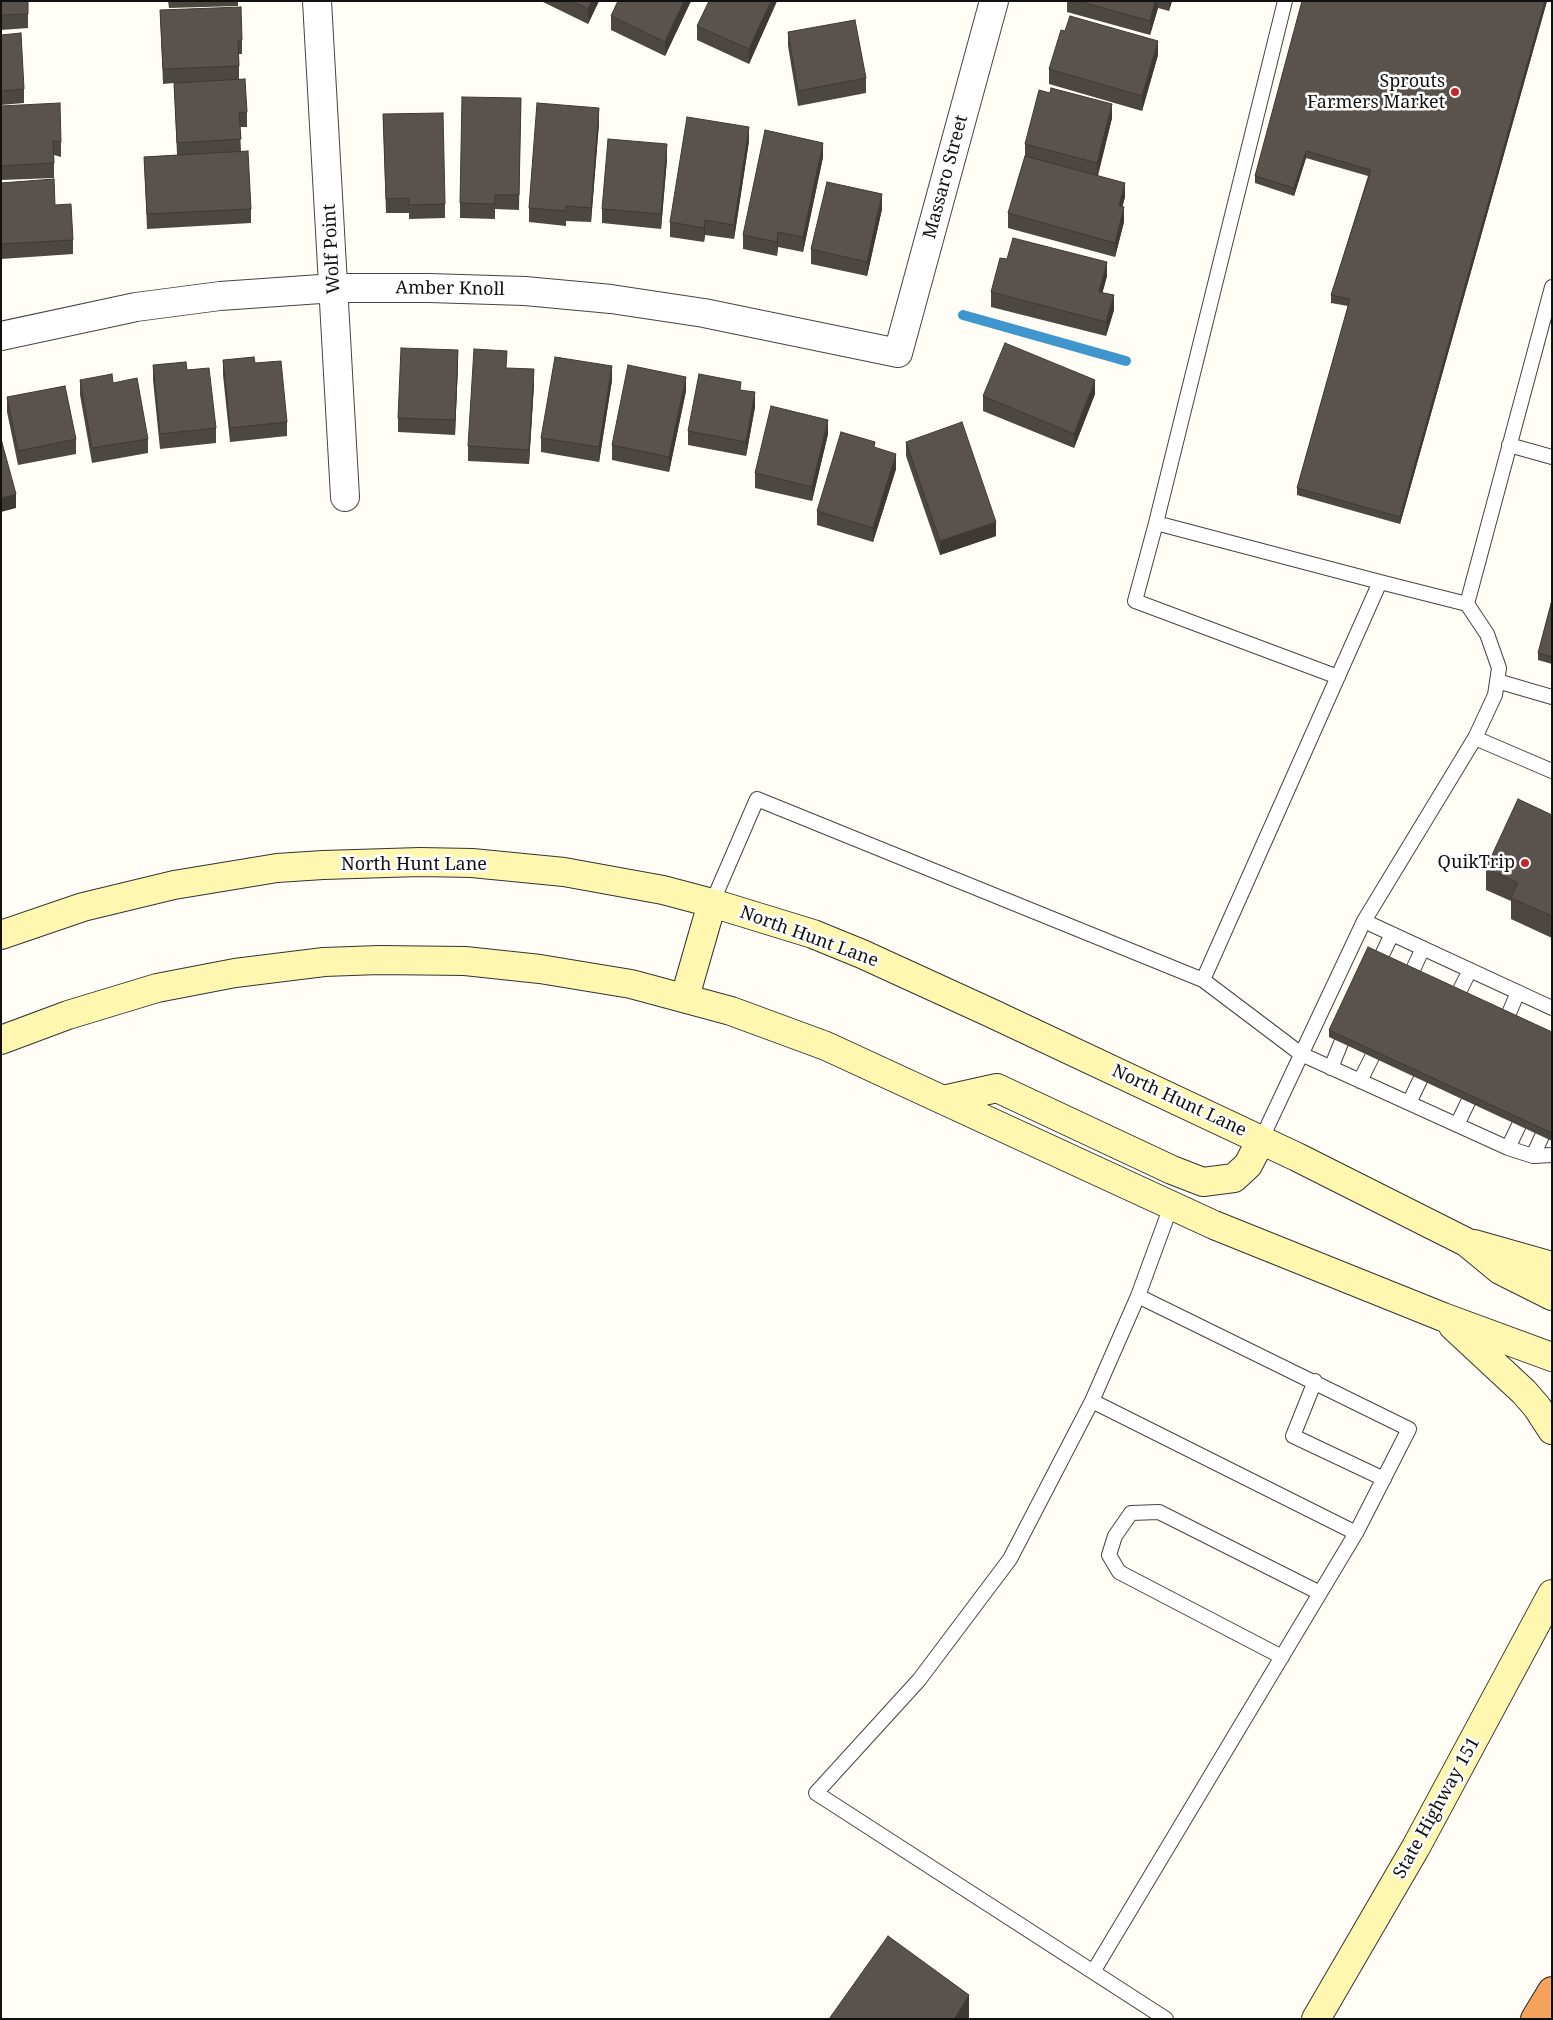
<!DOCTYPE html>
<style>
body{margin:0}
#map{position:relative;width:1553px;height:2020px;overflow:hidden;background:#fffdf5;font-family:"Noto Serif",serif}
canvas{display:block}
.frame{position:absolute;inset:0;border:2px solid #111;pointer-events:none}
</style>
<div id="map">
<canvas width="1553" height="2020"></canvas>
<div class="frame"></div>
</div>
<script>
const ctx = document.querySelector('canvas').getContext('2d');
ctx.lineJoin = 'round';
const toPath = rows => new Path2D(rows.map(r => 'M' + r).join(''));
function trace(path, color, width, dash) { ctx.strokeStyle = color; ctx.lineWidth = width; ctx.lineCap = dash ? 'butt' : 'round'; ctx.setLineDash(dash || []); ctx.stroke(path); }
function fillPath(path, color) { ctx.fillStyle = color; ctx.fill(path, 'evenodd'); }
function write(font, color, halo, rows, align = 'center') {
  ctx.font = font + ' "Noto Serif",serif'; ctx.lineWidth = 5; ctx.setLineDash([]); ctx.textBaseline = 'middle'; ctx.strokeStyle = halo; ctx.fillStyle = color; for (const [text, x, y, turn = 0] of rows) {
    ctx.save(); ctx.translate(x, y); ctx.rotate((+turn || 0) * Math.PI / 180); ctx.textAlign = isNaN(turn) ? turn : align; if (halo) ctx.strokeText(text, 0, 0); ctx.fillText(text, 0, 0); ctx.restore();
  }
}
const stream = toPath([
 [963,315,1126,361]
]);
const service = toPath([
 [1285,1,1156,523,1380,582],
 [1509,445,1552,457],
 [1156,523,1135,601,1338,677],
 [1467,604,1487,634,1499,668,1495,695,1475,738],
 [1497,681,1552,697],
 [712,903,757,799,1203,980,1301,1054,1508,1148,1533,1156,1552,1155],
 [1364,921,1552,1008],
 [1380,959,1392,934],
 [1411,974,1423,948],
 [1203,980,1380,582,1467,604,1552,287],
 [1457,996,1470,970],
 [1507,1018,1518,992],
 [1331,1068,1341,1043],
 [1360,1081,1372,1057],
 [1409,1103,1420,1080],
 [1457,1125,1468,1102],
 [1261,1140,1364,921,1475,738,1552,771],
 [1508,1148,1519,1125],
 [1533,1156,1542,1136],
 [1138,1296,1092,1401,1010,1559,919,1680,816,1793,1166,2019],
 [1315,1381,1293,1436,1384,1479],
 [1092,1401,1356,1533],
 [1282,1657,1119,1572,1109,1555,1115,1536,1131,1513,1159,1512,1320,1593],
 [1093,1972,1356,1533,1409,1429,1138,1296,1171,1206]
]);
const minor = toPath([
 [317,1,345,497],
 [1,336,136,307,220,296,335,288,429,288,525,291,611,299,704,313,898,353,994,1]
]);
const secondary = toPath([
 [1,935,83,907,174,885,277,868,323,865,420,862,472,863,564,872,663,890,712,903,813,934,862,954,991,1013,1297,1157,1466,1242,1500,1270,1552,1296],
 [685,997,712,903],
 [1,1040,68,1015,157,988,235,973,324,962,379,960,465,961,540,969,631,984,731,1011,826,1046,1214,1225,1443,1317,1552,1357],
 [943,1100,997,1088,1172,1170,1203,1182,1234,1178,1248,1165,1261,1140],
 [1474,1244,1552,1266],
 [1453,1326,1524,1392,1537,1407,1552,1430],
 [1316,2019,1416,1847,1552,1594]
]);
const motorway = toPath([
 [1535,2019,1552,1991]
]);
const wall = toPath([
 [1,1,28,14,28,28,1,30],
 [168,1,238,1,238,6,169,8],
 [541,1,599,1,588,24],
 [618,1,691,1,665,56,611,30,611,16],
 [777,1,749,64,697,40,697,26],
 [1067,1,1172,1,1169,11,1158,8,1150,35,1067,12],
 [1547,1,1400,524,1297,495,1297,488,1348,306,1331,303,1331,295,1368,176,1306,158,1294,196,1255,183,1255,176],
 [160,10,242,40,242,54,239,54,239,79,247,112,247,127,240,127,241,151,251,209,251,223,147,229,144,157,177,155,174,83,163,84],
 [788,32,866,78,866,93,798,106,788,46],
 [1,35,24,89,24,103,1,105],
 [1158,55,1142,111,1049,84,1049,69],
 [521,98,519,210,495,209,495,219,460,218,460,203],
 [1,106,61,142,61,157,54,155,54,178,1,180],
 [383,114,445,204,445,218,409,219,409,213,386,213],
 [1112,118,1098,176,1125,197,1122,207,1124,222,1115,257,1008,228,1008,213,1025,156,1025,144],
 [599,123,591,222,566,221,566,226,529,222,529,208],
 [749,141,734,239,705,235,704,242,670,237,670,222],
 [823,157,803,252,778,247,777,256,743,249,743,235],
 [667,159,661,229,602,223,602,209],
 [1,183,55,205,73,240,73,254,1,259],
 [882,209,867,276,811,264,811,249],
 [1107,276,1102,293,1114,310,1106,336,991,307,991,292],
 [223,360,255,363,287,422,287,436,230,442,223,375],
 [458,364,455,435,398,432,398,418],
 [153,365,187,370,216,428,216,443,160,449,153,380],
 [507,368,534,384,529,464,468,461,468,446],
 [80,380,113,383,148,439,148,453,92,463,80,395],
 [612,380,599,462,541,452,541,438],
 [741,390,755,407,746,456,688,445,688,431],
 [686,391,669,472,612,460,612,445],
 [1095,394,1074,448,983,411,983,396],
 [7,397,76,439,76,454,18,465,7,412],
 [828,434,812,501,755,488,755,473],
 [906,442,996,536,940,555,906,456],
 [875,448,896,469,873,542,817,525,817,511],
 [1552,600,1552,664,1538,660,1538,653],
 [1552,815,1552,938,1511,919,1511,901,1486,890,1486,868],
 [1329,1030,1552,1032,1552,1141,1329,1037]
]);
const shadedWall = toPath([
 [592,1,599,1,588,24,588,9],
 [684,1,691,1,665,56,665,42],
 [771,1,777,1,749,64,749,49],
 [1155,1,1158,1,1158,8,1150,35,1150,21],
 [1169,1,1172,1,1169,11],
 [1545,1,1547,1,1400,524,1400,517],
 [1158,41,1158,55,1142,111,1142,96],
 [1112,104,1112,118,1097,177,1097,163],
 [599,108,599,123,591,222,591,208],
 [749,127,749,141,734,239,734,225],
 [823,143,823,157,803,252,803,237],
 [667,144,667,159,661,229,661,214],
 [1306,151,1306,158,1294,196,1294,188],
 [1125,183,1125,197,1119,220,1119,206],
 [882,194,882,209,867,276,867,262],
 [1124,207,1124,222,1115,257,1115,243],
 [705,220,705,235,704,242,704,228],
 [778,232,778,247,777,256,777,242],
 [1107,262,1107,276,1099,306,1099,292],
 [1114,295,1114,310,1106,336,1106,322],
 [458,350,458,364,455,435,455,420],
 [612,366,612,380,599,462,599,447],
 [534,369,534,384,529,464,529,450],
 [686,377,686,391,669,472,669,457],
 [1095,380,1095,394,1074,448,1074,434],
 [755,392,755,407,746,456,746,442],
 [828,420,828,434,812,501,812,487],
 [896,454,896,469,873,542,873,528],
 [16,494,16,508,1,512,1,498],
 [996,522,996,536,940,555,940,541],
 [969,1995,969,2019,954,2019]
]);
const building = toPath([
 [1,1,28,1,28,14,1,15,1,1],
 [571,1,592,1,588,9,571,1],
 [618,1,684,1,665,42,611,16,618,1],
 [709,1,771,1,749,49,697,26,709,1],
 [1078,1,1155,1,1150,21,1078,1],
 [1302,1,1545,1,1400,517,1297,488,1350,299,1331,295,1371,170,1306,151,1294,188,1255,176,1302,1],
 [241,7,242,40,238,40,239,66,163,69,160,10,241,7],
 [1070,16,1158,41,1142,96,1049,69,1061,30,1065,31,1070,16],
 [855,20,866,78,798,91,788,32,855,20],
 [21,33,24,89,1,91,1,35,21,33],
 [245,79,247,112,239,113,241,139,177,143,174,83,245,79],
 [1051,88,1112,104,1097,163,1025,144,1039,90,1050,93,1051,88],
 [462,97,521,98,519,195,495,195,495,204,460,203,462,97],
 [60,103,61,142,53,141,54,163,1,166,1,106,60,103],
 [537,103,599,108,591,208,566,206,566,211,529,208,537,103],
 [443,113,445,204,409,205,409,198,386,199,383,114,443,113],
 [687,117,749,127,734,225,705,220,704,228,670,222,687,117],
 [765,130,823,143,803,237,778,232,777,242,743,235,765,130],
 [608,139,667,144,661,214,602,209,608,139],
 [248,151,251,209,147,214,144,157,248,151],
 [1025,156,1125,183,1119,206,1124,207,1115,243,1008,213,1025,156],
 [54,179,55,205,71,204,73,240,1,244,1,183,54,179],
 [827,182,882,194,867,262,811,249,827,182],
 [1013,238,1107,262,1099,292,1114,295,1106,322,991,292,1000,258,1007,259,1013,238],
 [1005,343,1095,380,1074,434,983,396,1005,343],
 [401,348,458,350,455,420,398,418,401,348],
 [474,349,507,351,506,368,534,369,529,450,468,446,474,349],
 [254,357,255,363,281,361,287,422,230,428,223,360,254,357],
 [555,357,612,366,599,447,541,438,555,357],
 [186,362,187,370,209,368,216,428,160,434,153,365,186,362],
 [628,365,686,377,669,457,612,445,628,365],
 [112,374,113,383,137,378,148,439,92,448,80,380,112,374],
 [699,374,741,382,740,390,755,392,746,442,688,431,699,374],
 [65,386,76,439,18,451,7,397,65,386],
 [771,406,828,420,812,487,755,473,771,406],
 [962,422,996,522,940,541,906,442,962,422],
 [841,432,875,442,874,447,896,454,873,528,817,511,841,432],
 [1,439,16,494,1,498,1,439],
 [1552,600,1552,657,1538,653,1552,600],
 [1518,799,1552,815,1552,916,1511,898,1518,883,1486,868,1518,799],
 [1368,947,1552,1032,1552,1133,1329,1030,1368,947],
 [888,1936,969,1995,954,2019,829,2019,888,1936]
]);
const markers = [
 [1455,92,5,"#c4262e"],
 [1525,863,5,"#c4262e"]
];
const poiNames = [
 ["Sprouts",1445,82],
 ["Farmers Market",1445,103],
 ["QuikTrip",1515,863]
];
const streetNames = [
 ["Massaro Street",946,177,-75],
 ["Wolf Point",332,249,-93],
 ["Amber Knoll",450,289,1],
 ["North Hunt Lane",414,865],
 ["North Hunt Lane",809,937,20],
 ["North Hunt Lane",1179,1101,25],
 ["State Highway 151",1437,1808,-61]
];
trace(stream, '#3f96cf', 10);
trace(service, '#444', 16);
trace(minor, '#444', 30);
trace(secondary, '#333', 30);
trace(motorway, '#222', 30);
trace(service, '#fff', 14);
trace(minor, '#fff', 28);
trace(secondary, '#fff6b0', 28);
trace(motorway, '#f5a25d', 28);
fillPath(wall, '#4d4742');
fillPath(shadedWall, '#3f3936');
fillPath(building, '#5a524d');
trace(building, '#3f3936', 1);
for (const [x, y, r, color] of markers) { const dot = new Path2D(); dot.arc(x, y, r, 0, 2 * Math.PI); ctx.fillStyle = color; ctx.fill(dot); trace(dot, '#fff', 2); }
write('18px', '#111', '#fff', poiNames, 'right');
write('18px', '#111', '#fff', streetNames);
</script>
